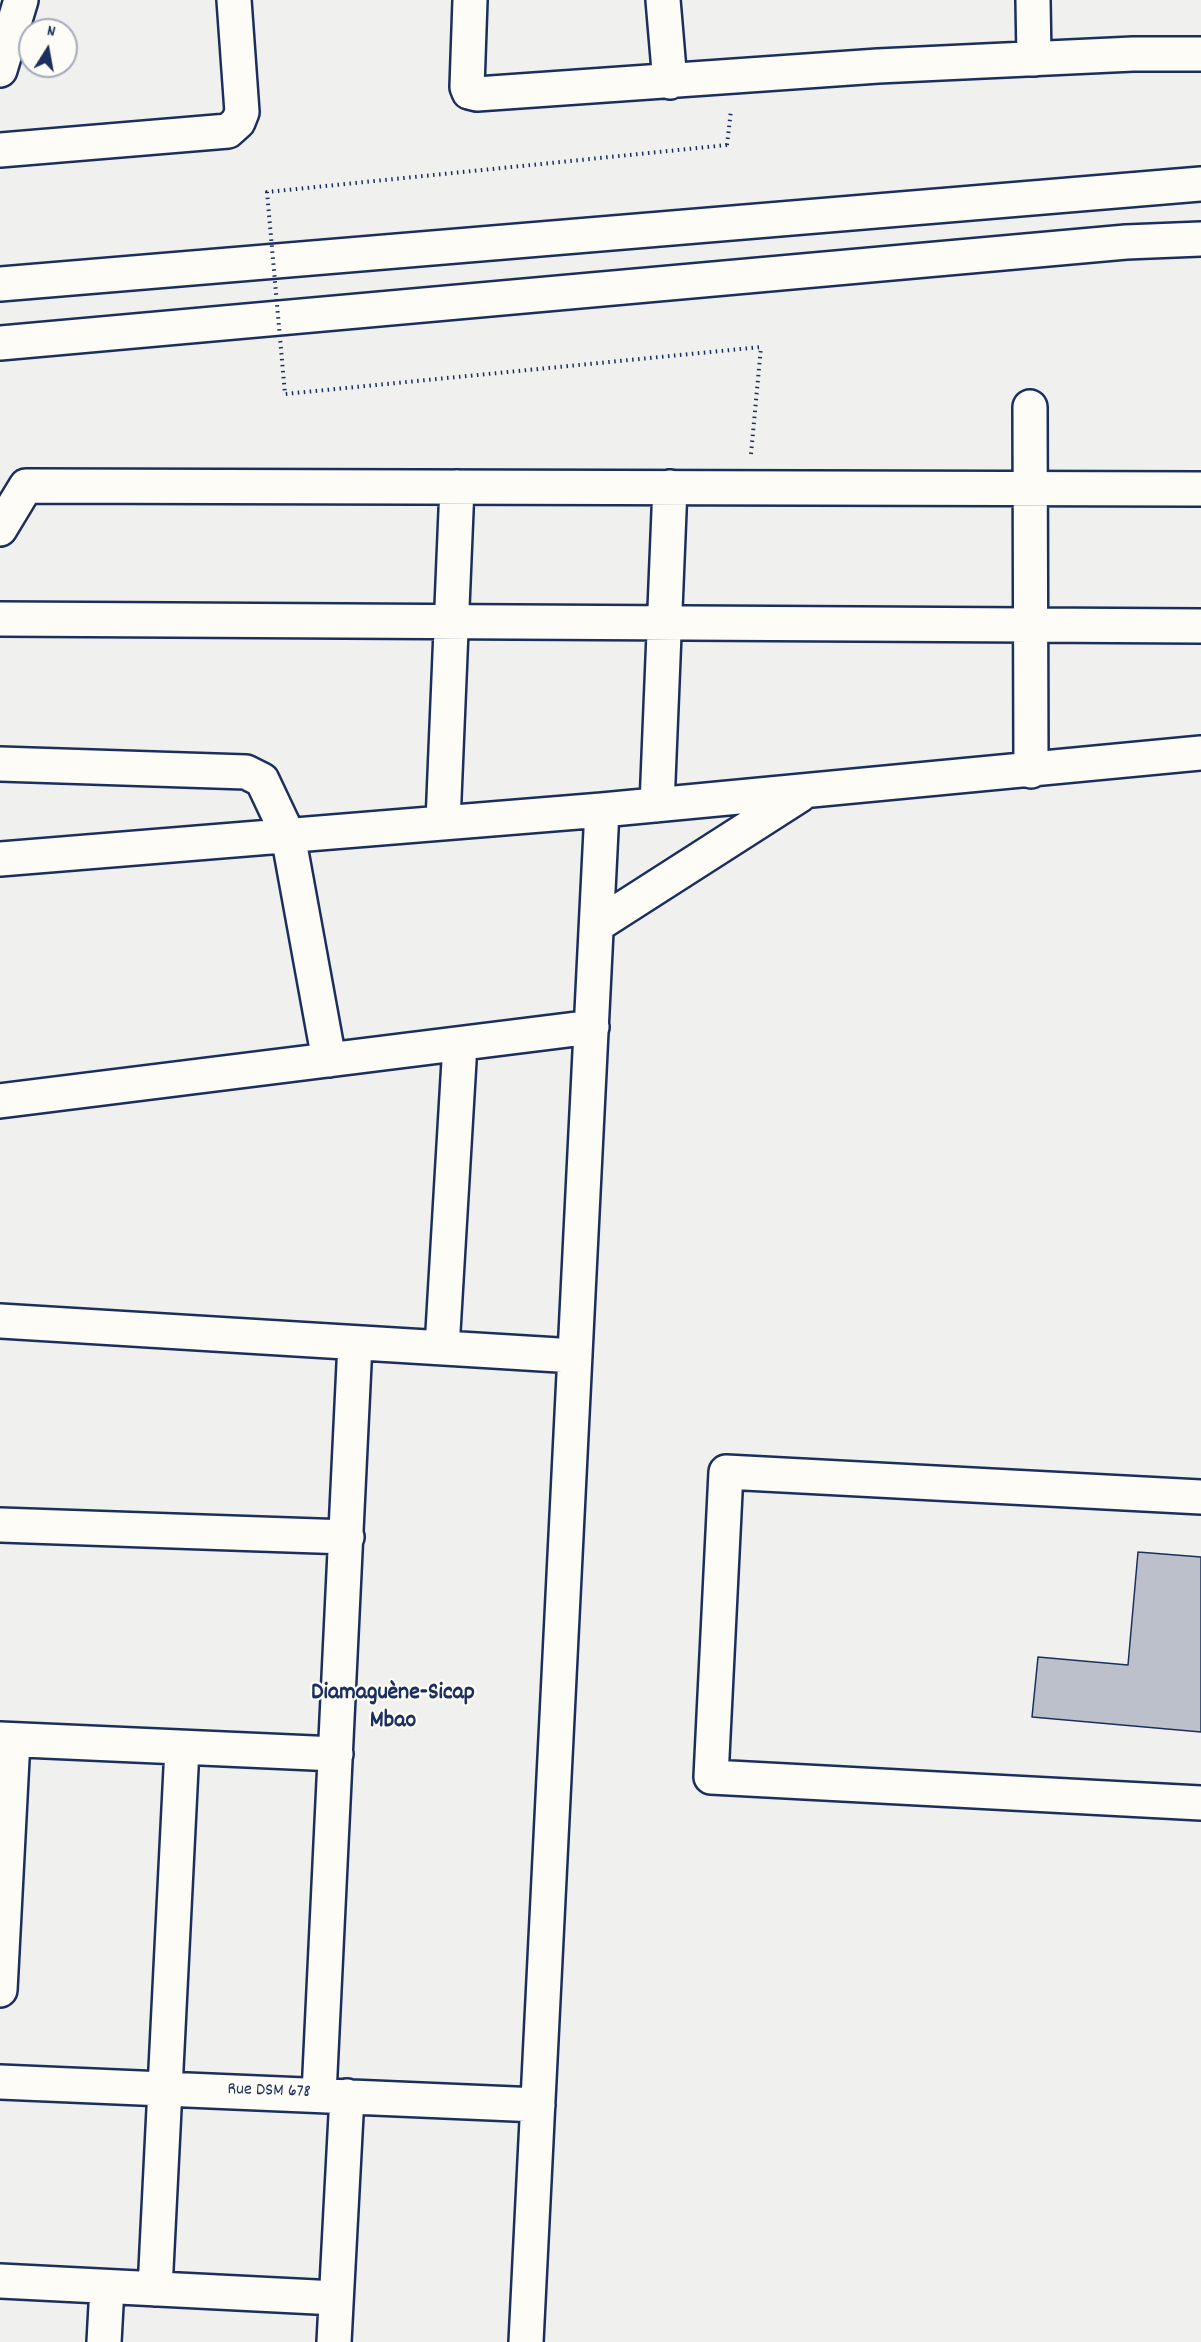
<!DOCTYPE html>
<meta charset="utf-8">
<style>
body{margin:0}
#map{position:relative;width:1201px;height:2342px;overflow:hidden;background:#f0f0ee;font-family:Dekko,sans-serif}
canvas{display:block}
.north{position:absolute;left:18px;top:18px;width:60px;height:60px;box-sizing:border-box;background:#fdfcf7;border:2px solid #a3aaba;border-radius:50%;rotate:11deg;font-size:16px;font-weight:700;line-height:24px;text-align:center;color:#1b2f5e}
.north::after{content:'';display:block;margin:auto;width:21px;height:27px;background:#1b2f5e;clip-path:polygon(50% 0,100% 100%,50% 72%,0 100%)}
</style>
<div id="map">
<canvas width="1201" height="2342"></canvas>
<div class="north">N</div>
</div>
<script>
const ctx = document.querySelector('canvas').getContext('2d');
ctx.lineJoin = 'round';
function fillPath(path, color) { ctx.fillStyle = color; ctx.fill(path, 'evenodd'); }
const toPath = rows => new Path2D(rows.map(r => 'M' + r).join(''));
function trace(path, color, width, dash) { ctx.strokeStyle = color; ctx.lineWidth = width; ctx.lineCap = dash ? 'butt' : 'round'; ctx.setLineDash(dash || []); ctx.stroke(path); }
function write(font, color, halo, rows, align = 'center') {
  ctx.font = font + ' Dekko,sans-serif'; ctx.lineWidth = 4.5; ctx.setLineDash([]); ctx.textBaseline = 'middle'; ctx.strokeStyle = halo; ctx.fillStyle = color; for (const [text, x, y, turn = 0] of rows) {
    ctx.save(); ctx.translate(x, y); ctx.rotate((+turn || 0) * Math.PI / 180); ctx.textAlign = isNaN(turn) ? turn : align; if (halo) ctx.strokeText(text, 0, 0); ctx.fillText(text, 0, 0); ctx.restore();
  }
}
const building = toPath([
 [1138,1552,1201,1557,1201,1732,1032,1717,1038,1657,1128,1665,1138,1552]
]);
const path = toPath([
 [727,145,731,110],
 [751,454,761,347]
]);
const minor = toPath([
 [470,0,467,87,469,92,477,94,878,66,1133,54,1201,54],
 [663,0,670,82],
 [1033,0,1034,59],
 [0,70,21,0],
 [0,150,228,131,238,122,242,112,234,0],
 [1030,407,1031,771],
 [0,529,26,486,1201,489],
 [0,619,1201,626],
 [0,764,246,772,262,780,288,835,329,1060],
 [657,805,670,487],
 [443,822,457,487],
 [0,859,602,810,1201,753],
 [597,925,800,795],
 [0,1101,592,1027],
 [0,1321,575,1356],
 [442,1348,460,1044],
 [1201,1497,726,1472,711,1777,1201,1803],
 [0,1525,347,1537],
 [0,1739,336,1754],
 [0,1990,13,1740],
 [0,2082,538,2105],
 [319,2094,355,1343],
 [0,2281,336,2298],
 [155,2289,182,1748],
 [104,2342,107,2287],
 [334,2342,347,2096],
 [526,2342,602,810]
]);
const highway = toPath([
 [0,284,1201,184],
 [0,343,1126,242,1201,239]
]);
const pathBridge = toPath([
 [727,145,267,192,285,394,761,347]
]);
const streetNames = [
 ["Rue DSM 678",269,2092,2]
];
const districtNames = [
 ["Diamaguène-Sicap",393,1695],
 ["Mbao",393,1723]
];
fillPath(building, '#bbc0ca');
trace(building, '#1b2f5e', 1.5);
trace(minor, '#1b2f5e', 38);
trace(highway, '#1b2f5e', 38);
trace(path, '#1b2f5e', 4, [1.5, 4.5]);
trace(minor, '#fdfcf7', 33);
trace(highway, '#fdfcf7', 33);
trace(pathBridge, '#1b2f5e', 4, [1.5, 4.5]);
write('18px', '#1b2f5e', '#fdfcf7', streetNames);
write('bold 24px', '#1b2f5e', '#fdfcf7', districtNames);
</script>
